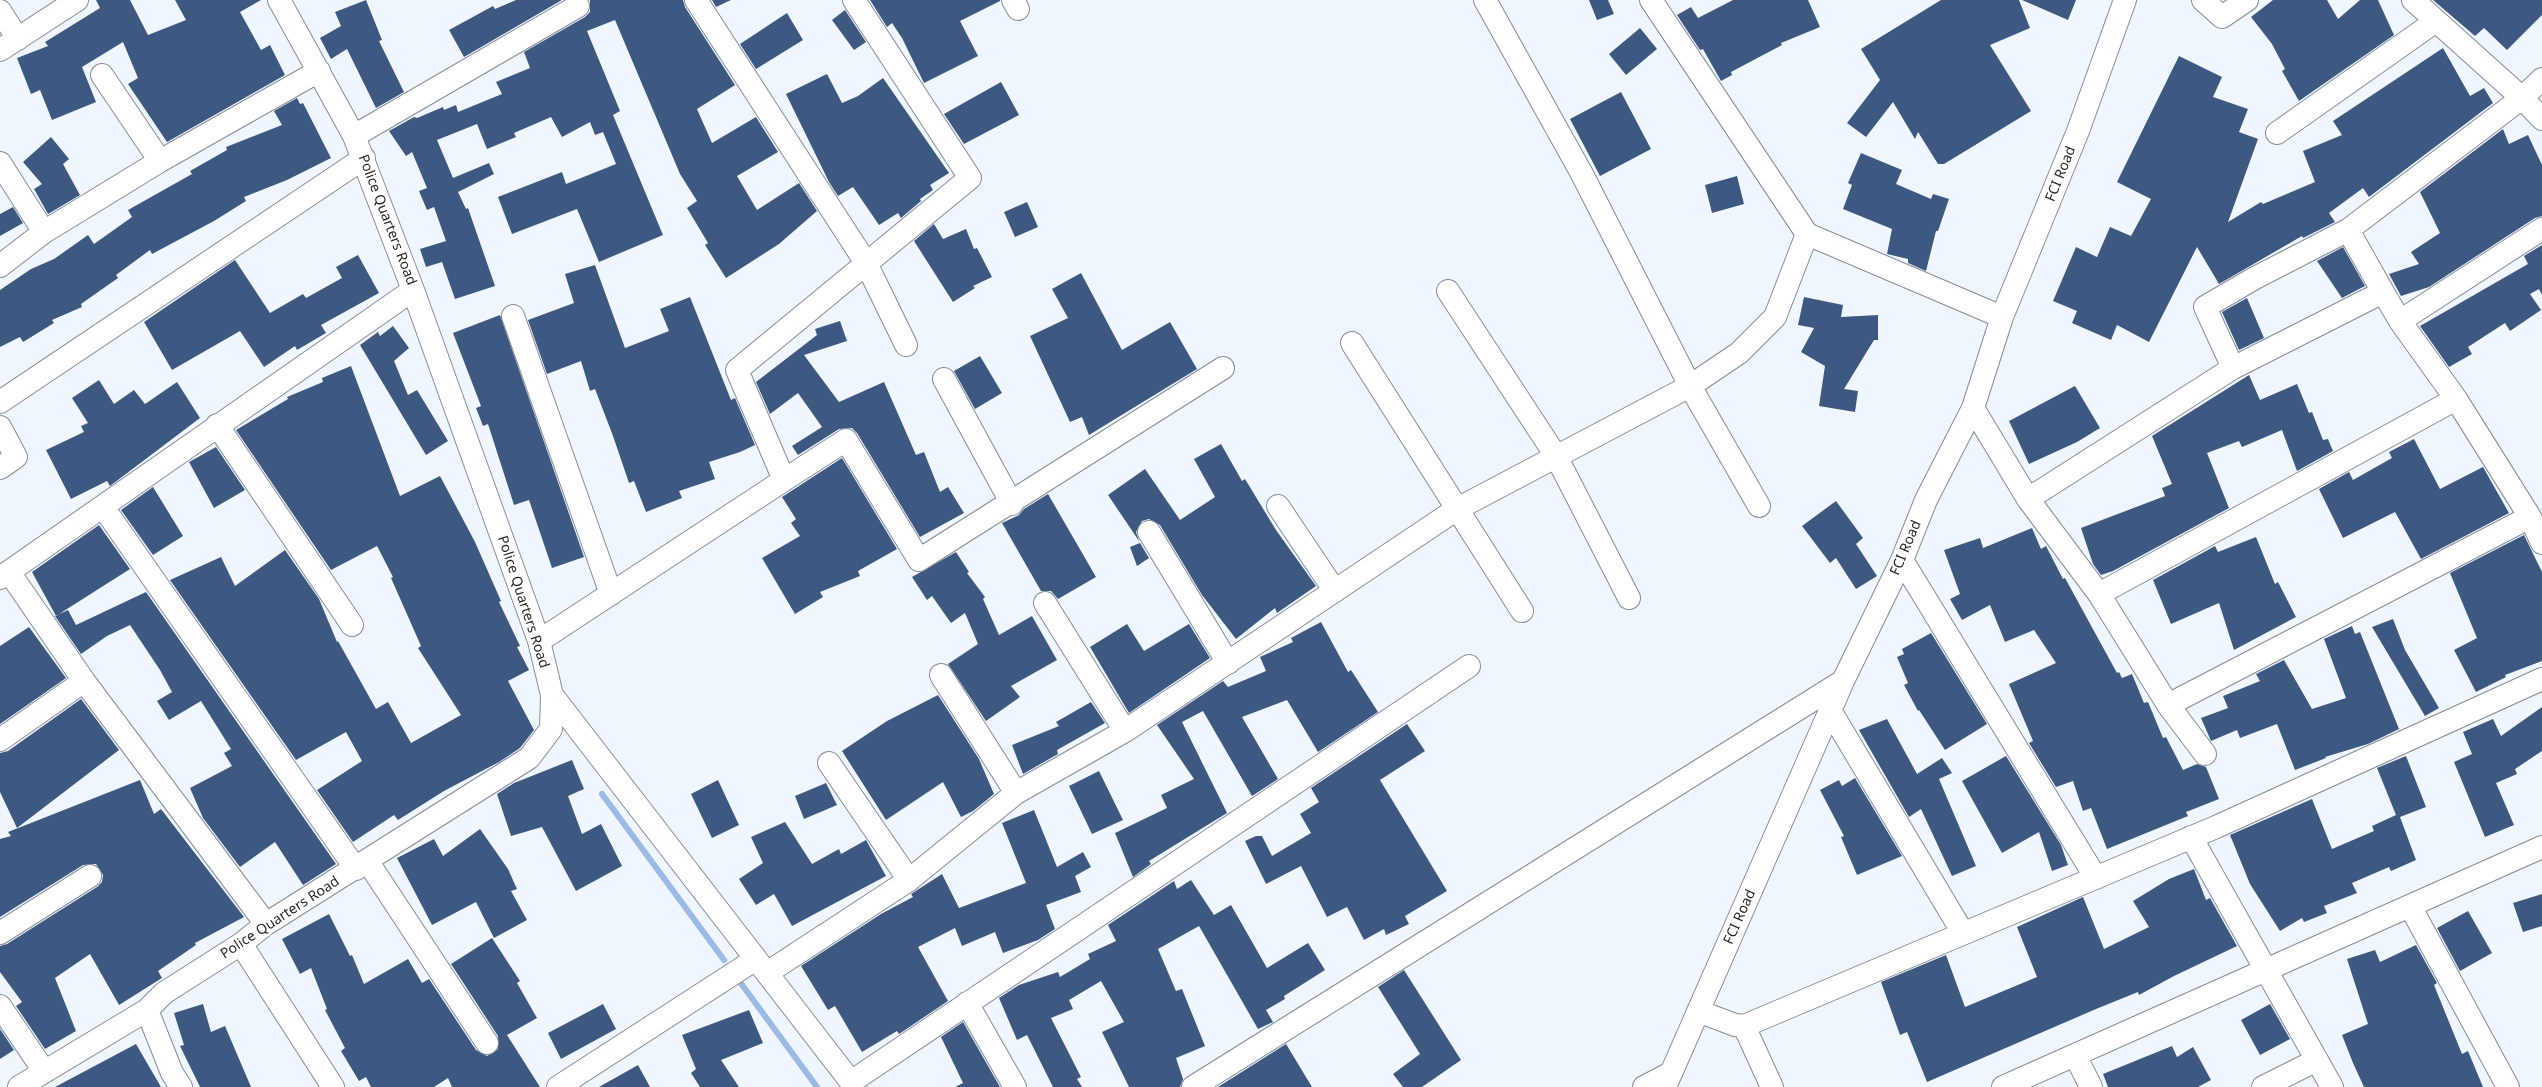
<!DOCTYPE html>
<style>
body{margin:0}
canvas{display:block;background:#f0f6ff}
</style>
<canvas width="2542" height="1087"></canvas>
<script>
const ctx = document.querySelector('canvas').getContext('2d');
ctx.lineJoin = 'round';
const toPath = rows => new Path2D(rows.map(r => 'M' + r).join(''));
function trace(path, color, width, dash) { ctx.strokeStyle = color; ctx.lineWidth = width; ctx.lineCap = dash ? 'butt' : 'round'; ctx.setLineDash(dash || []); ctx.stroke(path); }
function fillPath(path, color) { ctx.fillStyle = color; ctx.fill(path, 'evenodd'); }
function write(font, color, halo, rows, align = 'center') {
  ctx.font = font + ' "Noto Sans",sans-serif'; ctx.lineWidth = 5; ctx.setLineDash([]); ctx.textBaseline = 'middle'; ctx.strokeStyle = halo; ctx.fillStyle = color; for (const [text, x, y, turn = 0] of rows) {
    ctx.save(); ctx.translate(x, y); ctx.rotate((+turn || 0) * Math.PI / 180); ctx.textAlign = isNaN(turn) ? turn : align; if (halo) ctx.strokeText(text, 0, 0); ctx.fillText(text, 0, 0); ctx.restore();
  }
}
const stream = toPath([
 [602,794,724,960],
 [740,982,817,1087]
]);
const building = toPath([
 [96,0,130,0,148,35,186,20,175,0,261,0,240,12,261,50,270,45,285,75,167,142,128,84,138,78,123,42,82,67,96,102,52,120,40,90,31,94,17,58,48,46,45,42,100,8],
 [366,0,382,40,379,41,404,92,376,108,347,49,331,59,320,38,341,26,335,12],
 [516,0,562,0,464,57,449,30,493,6,495,9],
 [590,0,683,0,685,7,735,85,697,109,712,143,756,117,778,152,737,176,757,210,799,183,817,211,779,244,726,278,705,245,708,243,687,208,697,201,680,174,615,20,587,31,620,111,613,115,663,235,599,262,577,209,512,234,498,197,562,172,566,184,616,164,603,132,595,135,590,122,562,137,551,117,514,133,516,137,487,149,477,124,437,140,453,178,489,163,494,174,458,192,466,209,468,208,495,286,455,299,442,262,426,267,420,249,446,241,434,207,427,210,419,191,427,188,412,152,406,156,389,131,414,117,417,118,443,107,444,110,456,105,458,112,502,94,496,82,530,68,524,52,585,17,590,12],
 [712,0,731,0,716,7],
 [870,0,1000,0,1000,1,960,21,978,56,924,83,902,38,892,23,887,27],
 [1589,0,1608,0,1614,14,1597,20],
 [1733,0,1808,0,1820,27,1781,43,1782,45,1731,72,1732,75,1721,81,1703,49,1700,50,1677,15,1691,7,1698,18],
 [1941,0,2019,0,2030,28,1990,45,2031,111,1944,164,1938,164,1918,132,1915,139,1893,102,1866,137,1847,123,1880,80,1861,49],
 [2022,0,2076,0,2068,20],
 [2273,0,2327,0,2338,19,2360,0,2378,0,2394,35,2299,101,2282,71,2285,69,2272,44,2251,17],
 [2433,0,2542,0,2542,15,2507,50,2484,28,2475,36],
 [845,10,866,42,854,50,832,20],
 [787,13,803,40,756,69,740,44],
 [1640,28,1657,49,1626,75,1609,54],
 [2443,48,2470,96,2484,88,2493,103,2369,197,2363,188,2329,213,2335,222,2303,238,2302,236,2219,284,2197,247,2149,342,2117,325,2111,340,2072,323,2077,311,2053,301,2076,247,2097,257,2110,227,2131,236,2151,199,2117,182,2179,56,2222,77,2213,97,2248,109,2239,132,2258,139,2228,222,2261,202,2263,204,2315,182,2303,151,2342,135,2333,121],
 [827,74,842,103,858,96,883,78,949,173,930,185,933,190,920,199,921,201,901,218,898,213,879,225,853,187,838,196,829,182,786,94],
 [1001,82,1019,115,964,144,944,114],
 [1621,92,1651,149,1600,176,1570,119],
 [297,98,300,104,303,103,331,158,287,180,244,197,246,201,214,221,152,254,150,250,116,275,118,278,81,304,82,307,52,320,54,323,23,342,20,337,0,347,0,290,31,269,54,259,88,235,94,244,132,217,128,210,192,174,190,171,227,150,226,147,282,125,274,111],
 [2503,129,2509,144,2528,135,2542,165,2542,216,2535,218,2429,287,2401,296,2389,274,2419,264,2411,252,2440,233,2420,192],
 [51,137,69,159,63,164,80,195,48,214,34,189,42,184,23,162],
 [1861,153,1902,170,1896,184,1931,199,1933,194,1949,199,1938,231,1936,231,1926,271,1908,263,1908,259,1887,254,1892,229,1843,209,1852,185,1848,183],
 [1737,176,1744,204,1712,213,1705,185],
 [1027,202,1038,227,1015,237,1004,212],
 [13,207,23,223,0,236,0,214],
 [934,224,943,239,966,229,974,249,977,248,992,277,973,286,975,288,953,302,914,241],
 [2542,245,2542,295,2539,289,2530,294,2541,310,2510,331,2505,323,2468,347,2472,354,2449,367,2420,326,2528,264,2524,256],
 [2343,247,2365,286,2342,298,2317,261],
 [358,255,379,293,321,325,326,333,297,350,295,346,264,367,240,331,172,370,144,322,235,260,270,313,303,294,306,298,342,278,336,267],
 [595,265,625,348,669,331,660,309,690,297,731,400,735,398,755,445,740,452,709,462,715,479,679,491,682,498,646,512,634,481,629,483,613,436,595,389,590,391,581,361,547,374,528,320,574,303,565,274],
 [1081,273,1122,350,1170,322,1197,369,1089,435,1082,417,1070,422,1030,336,1068,318,1052,289],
 [1804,297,1843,305,1841,317,1878,315,1878,340,1874,340,1844,389,1858,391,1855,412,1819,406,1825,366,1801,352,1814,328,1798,325],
 [2247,298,2264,338,2239,350,2222,312],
 [500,315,584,557,552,568,529,500,514,505,488,424,483,426,476,408,481,406,453,333],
 [840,321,847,341,804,355,839,402,884,382,916,455,924,452,940,492,948,487,964,513,920,537,857,433,852,428,839,429,798,455,792,446,822,427,798,393,770,414,756,382,817,335,815,329],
 [393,326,409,348,394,361,408,395,417,390,448,441,426,455,360,345,378,332,380,336],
 [980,356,1002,393,975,409,954,371],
 [351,366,400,496,440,476,475,542,501,601,499,602,520,646,517,647,529,670,508,681,534,730,520,748,499,762,444,791,398,820,394,815,353,842,317,790,362,761,346,732,296,760,170,580,221,557,235,586,285,550,319,599,337,642,338,641,376,709,388,702,411,743,461,715,418,648,421,646,391,578,393,577,377,546,331,570,236,430,288,399,287,397,323,382,322,378],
 [2249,375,2260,400,2297,384,2309,413,2312,412,2323,440,2328,439,2333,451,2297,471,2282,430,2242,447,2239,441,2207,453,2229,508,2113,571,2101,575,2093,564,2081,528,2165,496,2162,488,2172,484,2152,436],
 [99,380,114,404,134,390,145,404,177,382,200,418,110,486,107,481,71,499,46,450,84,432,81,426,88,423,72,398],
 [2075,386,2100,428,2077,442,2029,464,2009,421],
 [2414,439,2440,489,2483,467,2509,513,2421,559,2395,512,2343,538,2319,489,2349,472,2353,480,2392,458,2389,452],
 [1221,444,1242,481,1245,479,1276,530,1316,586,1277,613,1275,608,1236,639,1202,595,1160,525,1149,519,1142,521,1136,532,1139,541,1108,495,1145,469,1180,520,1215,497,1194,459],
 [216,447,245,490,214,508,189,462],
 [842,458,897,549,858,571,860,576,820,592,823,597,795,614,762,558,800,536,791,523,796,519,782,497],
 [153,487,183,536,153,555,121,510],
 [1048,494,1096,577,1058,599,1051,591,1041,591,1002,523,1019,515,1024,509],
 [1836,501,1863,538,1856,544,1877,576,1856,589,1836,558,1830,563,1802,526],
 [99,525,130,569,56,616,32,572],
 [2032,528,2041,549,2046,546,2063,579,2065,578,2117,673,2119,672,2122,678,2132,674,2144,703,2148,702,2163,738,2166,737,2183,770,2197,764,2206,767,2219,799,2186,812,2188,816,2107,849,2091,808,2083,811,2073,781,2056,787,2029,743,2033,741,2009,684,2056,663,2034,630,2005,642,1990,605,1962,620,1950,599,1960,594,1944,550,1980,538,1983,548],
 [2524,535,2542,572,2542,661,2505,675,2506,677,2476,692,2454,650,2477,638,2450,573],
 [2256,537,2275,584,2278,582,2296,617,2234,650,2219,603,2171,624,2153,580,2215,546,2218,552],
 [1140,543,1149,558,1137,566,1130,547],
 [956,552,969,572,967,573,985,597,983,599,999,635,1032,616,1057,660,1011,686,1020,697,986,721,948,664,978,644,965,613,951,623,932,596,927,600,912,577],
 [146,592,336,864,303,885,275,842,240,867,203,818,190,788,232,766,224,753,231,749,201,701,169,720,157,701,172,692,160,670,130,625,107,636,81,654,55,616,68,610,76,625],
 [2393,619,2405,650,2439,708,2425,716,2372,627],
 [1321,622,1348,672,1351,670,1378,712,1318,752,1287,700,1242,717,1278,779,1252,796,1203,711,1182,722,1227,813,1149,861,1151,864,1133,877,1115,833,1167,808,1161,795,1194,779,1157,725,1223,681,1228,687,1266,671,1260,657,1293,642,1291,638],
 [1127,624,1144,651,1189,624,1210,658,1129,713,1090,647],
 [2352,626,2355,634,2360,632,2399,729,2368,744,2325,757,2326,758,2295,770,2277,724,2240,738,2237,730,2211,741,2201,718,2228,708,2223,696,2260,681,2256,674,2284,660,2312,709,2346,698,2324,639],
 [29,627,66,678,0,724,0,646],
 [1931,633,1987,724,1945,750,1919,710,1918,711,1904,685,1908,683,1897,657,1904,654,1902,649],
 [938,695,979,759,994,794,973,811,961,817,943,782,886,820,842,751,887,721],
 [81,699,119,750,17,828,0,792,0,753,8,751],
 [1091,702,1105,723,1057,750,1058,754,1023,774,1012,745,1059,726,1056,722],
 [2542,707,2542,751,2515,769,2517,774,2496,783,2514,825,2485,837,2454,762,2472,754,2463,732,2493,719,2501,736],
 [1887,719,1917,774,1942,758,1952,773,1939,779,1976,866,1952,876,1921,809,1909,817,1859,730],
 [1407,724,1425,751,1380,780,1447,891,1405,916,1409,924,1386,935,1384,929,1364,940,1347,907,1327,917,1301,866,1266,884,1245,841,1256,836,1262,836,1272,856,1311,833,1300,814,1319,802,1311,788],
 [2006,756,2061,845,2068,865,2052,871,2039,832,2002,853,1962,781],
 [2406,756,2426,807,2400,817,2416,860,2391,871,2389,867,2352,883,2357,893,2324,906,2327,913,2304,922,2302,918,2280,931,2250,884,2230,835,2312,799,2332,849,2374,831,2372,826,2396,815,2377,768],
 [572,760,584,789,568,796,582,834,601,824,622,866,576,891,542,827,511,836,497,794,514,783],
 [1099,771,1123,820,1092,834,1069,786],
 [1855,778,1902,856,1857,875,1841,837,1844,836,1820,790,1839,780,1842,786],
 [140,780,154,814,161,809,244,917,195,943,196,945,158,971,162,978,119,1005,90,954,55,978,76,1031,45,1049,16,1006,22,1002,0,972,0,946,7,944,97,887,102,882,103,875,96,864,83,865,0,917,0,839,11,836,8,832],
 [718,780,739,825,712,838,691,794],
 [826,783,837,805,804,819,795,796],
 [1034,810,1057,867,1083,852,1091,867,1075,876,1081,892,1046,905,1055,929,1038,940,1003,953,995,932,962,946,955,928,918,947,948,1001,899,1034,897,1031,862,1052,835,1006,828,1010,801,966,881,914,913,897,911,894,942,874,959,908,1026,883,1002,823],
 [785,822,812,864,839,849,841,854,866,840,886,876,792,926,774,894,756,905,739,879,763,863,751,837],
 [480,829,508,869,517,889,511,891,527,920,494,938,476,902,432,925,397,858,434,839,443,856],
 [2194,869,2206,900,2210,898,2237,946,2174,976,2139,995,2138,992,2096,1009,1927,1082,1907,1032,1900,1035,1881,982,1946,955,1965,1007,2037,977,2017,927,2083,897,2104,949,2149,927,2133,901,2169,879],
 [1191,880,1214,915,1231,905,1267,968,1308,943,1325,970,1284,996,1285,999,1266,1010,1273,1022,1258,1029,1199,926,1158,949,1176,991,1182,989,1205,1046,1176,1058,1183,1079,1180,1087,1129,1087,1102,1032,1124,1022,1101,981,1069,1000,1073,1009,1051,1018,1081,1077,1077,1079,1082,1087,1053,1087,1027,1035,1017,1040,999,998,1019,985,1058,972,1060,977,1090,959,1088,954,1116,941,1108,925,1174,881,1177,889],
 [2542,894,2542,926,2523,932,2513,903],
 [2468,911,2492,953,2460,971,2437,928],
 [329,914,350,956,352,955,364,984,408,959,422,983,429,979,476,1050,487,1056,498,1049,498,1036,451,964,492,938,520,981,517,983,537,1018,507,1035,540,1087,452,1087,448,1078,434,1087,371,1087,366,1077,359,1081,341,1051,345,1048,325,1010,327,1009,311,968,300,974,282,939],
 [2416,945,2437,983,2434,985,2462,1054,2468,1051,2483,1087,2364,1087,2353,1063,2342,1035,2368,1024,2347,959,2375,950,2380,962],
 [1404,970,1461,1060,1422,1087,1403,1087,1393,1074,1420,1054,1378,987],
 [203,1004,211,1032,225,1026,251,1087,200,1087,180,1046,184,1045,174,1013],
 [603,1004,616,1029,561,1059,548,1033],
 [2270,1004,2290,1039,2260,1055,2241,1020],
 [749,1010,763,1043,721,1060,739,1087,700,1087,691,1073,696,1069,682,1035],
 [963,1022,1000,1087,955,1087,963,1083,941,1037],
 [0,1029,14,1050,0,1059],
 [136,1044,161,1087,55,1087],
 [1286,1044,1312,1087,1218,1087],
 [2172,1046,2177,1057,2193,1047,2211,1080,2198,1087,2108,1087,2103,1074],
 [638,1065,650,1087,599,1087]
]);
const minor = toPath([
 [696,0,866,263,906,345],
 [1013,0,1018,9],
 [1485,0,1582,174,1690,386,1739,353,1775,317,1807,234],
 [1651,0,1807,234,2002,317],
 [2203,0,2222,17,2247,0],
 [2413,0,2522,98,2542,119],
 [0,11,18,39],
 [0,50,77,0],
 [102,75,160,161],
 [2277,133,2436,21],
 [354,136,578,6],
 [0,163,44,232],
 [2348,230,2383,292],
 [0,266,44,232,160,161,319,71],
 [1448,291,1556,456,1629,598],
 [513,316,611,594],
 [2400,321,2542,229],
 [1352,343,1522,611],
 [2233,368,2205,307,2255,278,2348,230,2522,98,2542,79],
 [944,379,1012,504],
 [0,402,364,158],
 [1973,408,2028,499,2233,368,2383,292,2400,321,2456,399,2530,517,2542,543],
 [217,425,352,625],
 [0,427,16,457,0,468],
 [784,480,846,440,919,560,1223,368],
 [2028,499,2099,594,2168,705,2205,754],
 [1278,506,1335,591],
 [103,507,356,869],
 [1149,532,1228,663],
 [1902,560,2096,878],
 [9,572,84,681,266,924],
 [0,578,413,290],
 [2099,594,2456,399],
 [1045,603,1125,731],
 [539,641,784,480,737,370,970,178,854,0],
 [941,675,1016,793],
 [552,695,851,1082,1469,666],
 [2168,705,2530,517],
 [1831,712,1963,933],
 [0,740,84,681],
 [829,763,909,880],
 [2191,837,2332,1087],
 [368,862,487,1043],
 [2410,906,2508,1087],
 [0,933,90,876],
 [241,944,333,1087],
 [767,973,909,880,1016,793,1125,731,1457,509,1690,386,1759,506],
 [967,1003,1015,1087],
 [0,1006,44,1071],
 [1698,1011,1735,1025,1744,1026,1772,1087],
 [1744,1026,2216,827,2542,679],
 [2075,1055,2091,1087],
 [19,1087,147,1010],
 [181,1087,172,1073,147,1010,164,993,241,944,266,924,529,758,551,729,552,695,539,641,413,290,354,136,279,0],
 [558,1087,756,959],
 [1193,1087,1843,681],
 [1644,1087,1671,1073],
 [1665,1087,1843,681,1902,560,1926,500,1973,408,2002,317,2078,131,2125,0],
 [2003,1087,2542,847],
 [2263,1087,2317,1060]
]);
const streetNames = [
 ["FCI Road",2061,174,-68],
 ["Police Quarters Road",387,220,69],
 ["FCI Road",1906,548,-67],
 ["Police Quarters Road",523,602,72],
 ["FCI Road",1740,917,-66],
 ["Police Quarters Road",280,918,-33]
];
trace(stream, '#9bbae6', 6);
fillPath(building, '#3e5981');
trace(minor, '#858c96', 24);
trace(minor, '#fff', 22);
write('14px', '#1f2226', '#fff', streetNames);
</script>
